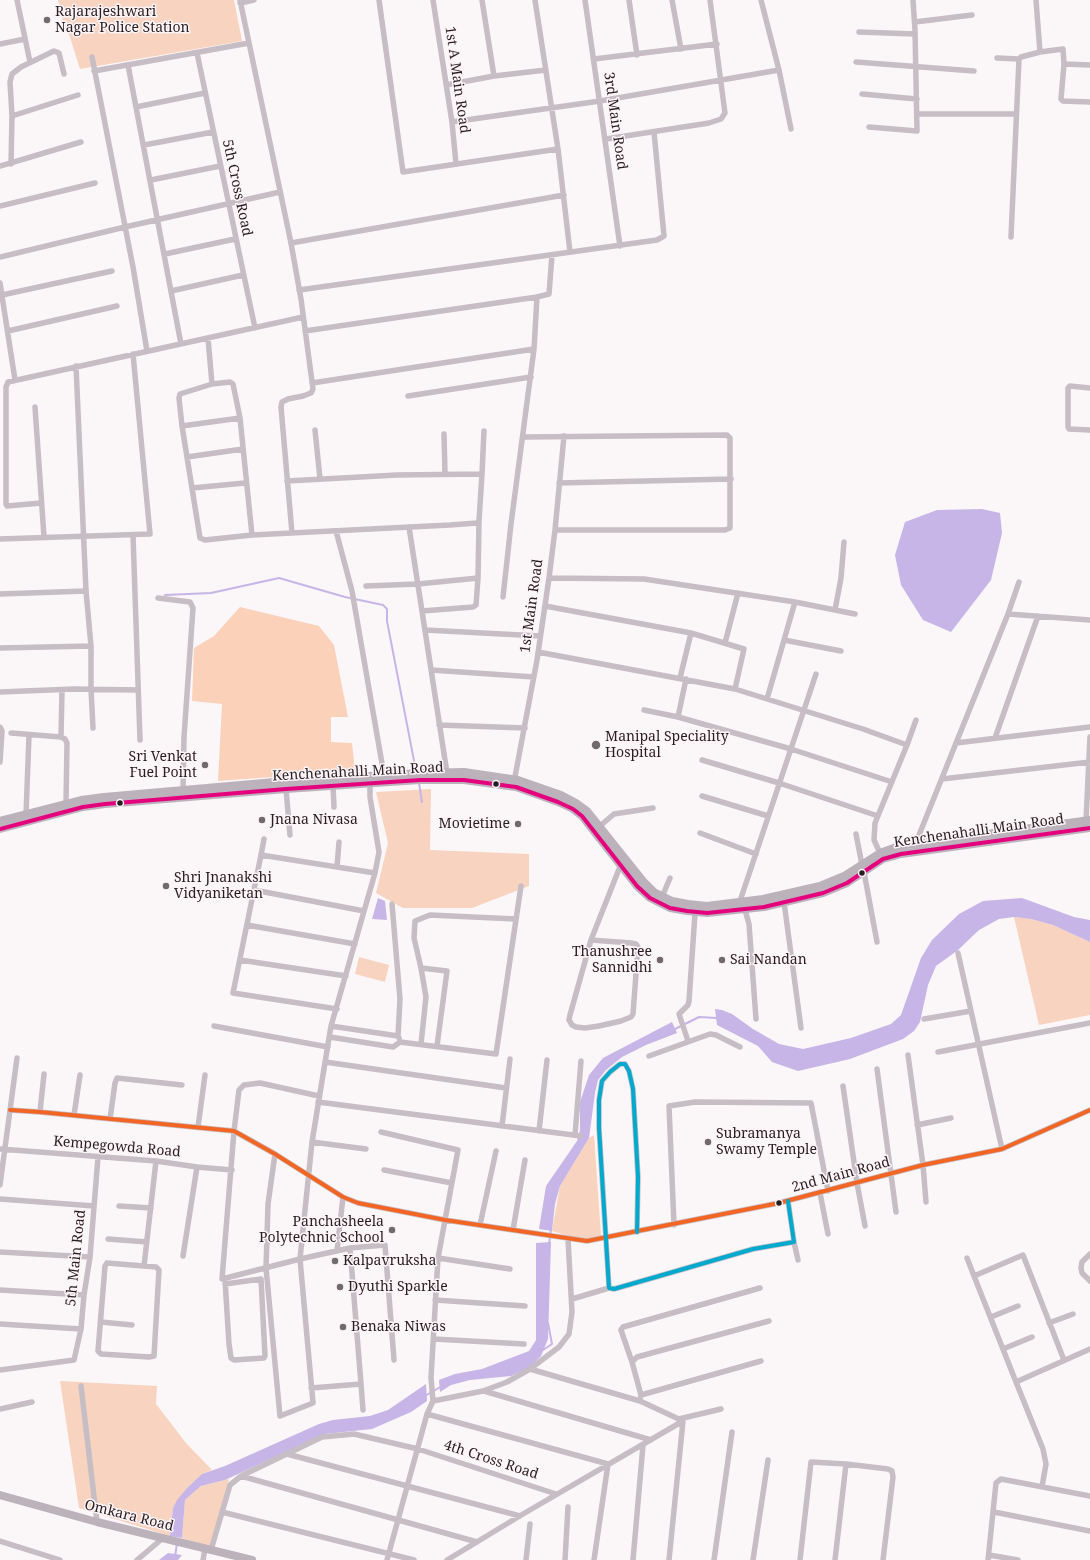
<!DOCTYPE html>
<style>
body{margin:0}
canvas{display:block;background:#fbf6f8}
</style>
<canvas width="1090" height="1560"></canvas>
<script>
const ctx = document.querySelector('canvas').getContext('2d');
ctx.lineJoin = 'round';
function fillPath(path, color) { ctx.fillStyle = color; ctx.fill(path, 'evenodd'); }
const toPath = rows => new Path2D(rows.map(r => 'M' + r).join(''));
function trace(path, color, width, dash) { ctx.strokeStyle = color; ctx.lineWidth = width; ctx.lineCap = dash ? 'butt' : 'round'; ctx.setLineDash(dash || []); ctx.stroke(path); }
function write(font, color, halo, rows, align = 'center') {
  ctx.font = font + ' "Noto Serif",serif'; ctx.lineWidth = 3; ctx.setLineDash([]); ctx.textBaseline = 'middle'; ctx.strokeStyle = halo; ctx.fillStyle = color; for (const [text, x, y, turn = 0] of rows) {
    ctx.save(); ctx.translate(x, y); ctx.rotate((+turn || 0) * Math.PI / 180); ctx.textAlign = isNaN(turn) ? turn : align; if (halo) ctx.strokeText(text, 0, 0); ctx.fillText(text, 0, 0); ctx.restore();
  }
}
const green = toPath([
 [58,0,234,0,242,41,80,69,70,37,64,26],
 [431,789,430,850,529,854,529,886,472,908,403,908,376,893,388,843,376,792],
 [1014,917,1031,919,1053,925,1090,942,1090,1015,1039,1025],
 [359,957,389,965,385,982,355,974],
 [594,1135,601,1236,586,1239,578,1239,552,1231,560,1186,589,1138],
 [60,1381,157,1386,156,1404,186,1443,212,1470,202,1474,188,1487,173,1508,170,1536,79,1508],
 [229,1479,211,1547,182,1538,185,1500,201,1486]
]);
const forest = toPath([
 [240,607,319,626,334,645,348,717,331,717,331,742,352,743,355,771,218,781,222,704,192,701,194,648,214,636]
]);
const water = toPath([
 [982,509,1000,513,1002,533,991,580,951,632,923,620,901,585,895,555,905,522,937,510],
 [378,898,385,901,387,920,372,919],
 [1022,898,1074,917,1090,920,1090,942,1053,925,1031,919,1014,917,999,919,979,930,958,950,936,966,928,985,920,1022,914,1031,903,1039,850,1059,798,1071,772,1062,758,1046,717,1025,715,1009,722,1010,732,1014,753,1029,779,1044,803,1049,851,1038,891,1024,901,1015,921,958,932,940,959,914,983,901],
 [672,1022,677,1033,646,1045,622,1057,606,1070,598,1080,595,1093,589,1138,560,1186,555,1204,552,1231,539,1229,546,1186,577,1141,580,1130,580,1102,589,1075,603,1058],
 [551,1242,548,1339,541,1356,529,1368,511,1376,470,1380,451,1385,440,1392,439,1380,455,1374,482,1369,529,1351,536,1340,536,1243],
 [426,1384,427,1401,411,1412,372,1429,325,1434,225,1480,201,1486,185,1500,182,1538,170,1536,173,1508,177,1500,188,1487,202,1474,225,1466,319,1424,333,1420,370,1416,388,1410],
 [168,1553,182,1555,178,1560,159,1560]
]);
const stream = toPath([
 [165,595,211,593,279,578,345,597,383,605,387,609,387,621,416,771],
 [419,783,422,802],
 [673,1030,699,1017,717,1018],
 [549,1245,551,1229],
 [543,1350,552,1344,548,1323],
 [425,1396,442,1386],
 [172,1560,175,1557,177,1543]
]);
const street = toPath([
 [17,0,30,62],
 [240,0,291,243,301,299,313,389,311,393,303,396,288,399,282,402,281,407,292,533],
 [379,0,403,172,558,149],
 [433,0,452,122,456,164],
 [482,0,494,76],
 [535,0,558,149,570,252],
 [585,0,620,246],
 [629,0,637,55],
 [672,0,681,49],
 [761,0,779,70,791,129],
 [1036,0,1040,52],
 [240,3,254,0],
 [915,22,972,15],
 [859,32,915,34],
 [0,44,25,39],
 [197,53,255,328],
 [92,57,133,267,147,351],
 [997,58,1019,59],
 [594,59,717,44],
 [856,62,974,71],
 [1064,64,1090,65],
 [128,65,181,344],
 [94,71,249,43],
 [446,85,494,76,546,70],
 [862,94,917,99],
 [136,107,205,93],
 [918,114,1016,114],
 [12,116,78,95],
 [452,122,600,101,779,70],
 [869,127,917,131,915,30,913,0],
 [606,139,709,123,721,119,725,113,710,0],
 [144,145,213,132],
 [11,164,12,116,10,82,12,74,21,67,54,51,59,53,64,74],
 [0,166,81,142],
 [151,180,220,166],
 [0,206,95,183],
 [1011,237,1019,59,1021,57,1040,52,1063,49,1064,64,1061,99,1063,101,1090,102],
 [291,243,564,195],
 [165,254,235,239],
 [0,257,125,227,280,192],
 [0,283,15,380],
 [299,290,657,240,664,236,654,132],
 [171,291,243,275],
 [2,295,112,271],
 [8,331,117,306],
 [305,331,537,297],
 [76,366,86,591,91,646],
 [312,383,534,349],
 [212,384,230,382,233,384,240,418,252,535],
 [1090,388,1070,386,1068,388,1068,427,1069,429,1090,430],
 [408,396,531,377],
 [35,407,44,537],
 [240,418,182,426,200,538,205,540,252,535,450,525,477,523,479,521,482,474,397,475,287,481],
 [182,426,179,398,180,394,212,384,208,338],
 [315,430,320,479],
 [444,434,445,474],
 [523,437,727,435,730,438,730,528,725,530,555,530],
 [187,457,243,449],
 [482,474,484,431],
 [559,483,731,479],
 [192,488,245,483],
 [41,503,7,506,6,504,6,387,8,382,303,317],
 [409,527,447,773],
 [336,531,352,591,384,775],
 [133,535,140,740],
 [0,539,150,534,133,354],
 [549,578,644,579,795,602,855,614],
 [366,586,418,584,478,578],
 [0,594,86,591],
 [503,597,511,524,534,349,537,297,549,294,552,255],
 [158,598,190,602,193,608,184,737,183,790],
 [545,606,691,633,744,649,735,689],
 [835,610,841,578,844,542],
 [422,611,473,607,476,605,478,578,479,521],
 [1008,614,1019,582],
 [425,630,540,636],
 [784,640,841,651],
 [725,643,738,593],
 [0,648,91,646,91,689,93,728],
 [538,652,735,689,863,729,907,745,875,823,874,840,880,853],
 [431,670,534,677],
 [680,678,691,633],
 [686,679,678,717,791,749,892,782],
 [0,692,74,689,138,690],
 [767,699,795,602],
 [644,710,678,717],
 [439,725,525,728],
 [0,727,2,731,0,762],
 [11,733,61,737,65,739,67,743,66,804],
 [61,737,62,690],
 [995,738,1038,616],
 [956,743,1090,727],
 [907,745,916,720],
 [702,760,779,783,878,816],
 [942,779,1090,762],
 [514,782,537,660,549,578,555,530,564,436],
 [333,786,334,807],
 [286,789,290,835],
 [702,796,768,816],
 [26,815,29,735],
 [1086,821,1090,737],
 [600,826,614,814,653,808],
 [700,833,756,854],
 [856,834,862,865],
 [915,845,1008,614,1090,620],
 [261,855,264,839],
 [337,867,339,842],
 [864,872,877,942],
 [254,890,364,911],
 [662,897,670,878],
 [784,902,801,1028],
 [392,904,400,999,398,1036],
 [739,904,816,674],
 [745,910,749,924,756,1019],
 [247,925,355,944],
 [591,940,631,943,636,944,638,947,633,1014,631,1017,621,1021,599,1026,585,1028,576,1027,572,1025,569,1020,570,1015,591,940,621,864],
 [958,953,1002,1149],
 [240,960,346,976],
 [421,968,414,938,415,921,430,915,516,919],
 [337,1009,233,993,261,855,375,873],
 [924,1019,971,1011],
 [214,1026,328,1047],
 [331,1026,398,1036,399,1038],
 [330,1037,393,1047,400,1042,496,1054,521,886],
 [688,1041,679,1014,688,1005,689,1001,695,913],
 [421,1044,426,997,421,968,447,971,437,1046],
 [938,1052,1090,1023],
 [908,1055,923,1165,926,1202],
 [649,1056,710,1034,716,1035,740,1047],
 [325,1062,506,1088],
 [877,1069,896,1212],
 [843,1086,857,1183,865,1226],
 [319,1096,260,1083,244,1085,239,1090,234,1131,222,1279,300,1259,312,1142,331,1026,375,873,379,852,370,797,370,781],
 [318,1102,581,1136],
 [10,1110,40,1112,234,1131,275,1154,343,1197,358,1203,445,1220,587,1241,779,1203,923,1165,1002,1149,1090,1110],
 [40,1112,44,1074],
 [74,1115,80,1075],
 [110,1119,115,1083,117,1078,182,1085],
 [917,1125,951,1118],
 [502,1126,510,1059],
 [198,1127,205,1075],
 [539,1131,547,1060],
 [381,1132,458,1150,438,1258,510,1269],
 [575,1135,581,1061],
 [312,1142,366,1149],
 [0,1149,156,1161,197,1167,232,1170],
 [275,1154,268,1204,266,1268,280,1416,313,1403,300,1259,350,1248,385,1245,394,1360],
 [384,1170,452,1183],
 [0,1185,17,1058],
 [820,1193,828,1234],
 [0,1199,94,1206],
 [119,1206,151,1208],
 [480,1225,496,1151],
 [674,1225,669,1106,695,1102,811,1103,828,1191],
 [513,1230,525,1160],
 [637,1232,638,1177,633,1089,629,1071,625,1064,620,1064,610,1072,602,1081,599,1100,599,1128,609,1288,614,1289,753,1249,794,1242,788,1201],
 [108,1239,147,1242],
 [794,1242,798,1260],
 [337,1251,343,1197],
 [0,1252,90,1257],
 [1090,1254,1082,1262,1081,1268,1082,1273,1090,1281],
 [183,1256,197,1167],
 [967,1258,974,1276],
 [107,1263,156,1267,159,1270,154,1356,149,1357,101,1354,98,1351,105,1266,107,1263],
 [144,1266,156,1161],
 [225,1278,226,1296,229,1344,231,1358,234,1360,264,1358,265,1356,261,1279,225,1284],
 [0,1290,84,1295],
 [572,1299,609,1288],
 [435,1300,525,1306],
 [991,1317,1018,1306],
 [101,1322,132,1325],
 [1049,1323,1073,1314],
 [0,1324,81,1329],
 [434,1339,524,1344],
 [1003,1349,1032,1337],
 [632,1362,621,1330,623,1327,760,1288],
 [530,1369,640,1401,641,1395,632,1362,637,1357,769,1321],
 [0,1370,74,1360,81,1329,84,1295,90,1257,98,1157],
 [1016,1382,974,1276,1023,1255,1064,1360],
 [361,1384,363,1410],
 [81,1386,97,1522],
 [311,1388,361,1384,350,1248],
 [484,1391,651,1440],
 [641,1395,761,1361],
 [433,1401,431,1378,438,1258],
 [0,1409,32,1402],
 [427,1414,608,1464,594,1560],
 [679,1419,721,1409],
 [287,1454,520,1516],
 [241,1476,477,1542],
 [1042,1487,1046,1464,1043,1449,1016,1382,1090,1349],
 [222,1512,414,1560],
 [994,1512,1090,1531],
 [0,1541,60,1560],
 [211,1550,230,1485,241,1476,322,1437,354,1434,418,1449,556,1494],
 [989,1555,1018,1560],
 [137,1560,163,1538],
 [203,1560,205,1549],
 [387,1560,427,1414,433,1401,483,1391,507,1382,530,1369,559,1347,569,1334,572,1312,568,1239],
 [447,1560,523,1514,683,1421,640,1401],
 [526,1560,530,1524],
 [565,1560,568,1507],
 [633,1560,643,1445],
 [669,1560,683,1421],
 [714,1560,732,1432],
 [753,1560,768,1460],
 [800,1560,811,1462,846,1464,888,1469,892,1471,893,1477,883,1560],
 [835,1560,846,1464],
 [988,1560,996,1483,1001,1479,1090,1496]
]);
const secondary = toPath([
 [0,821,81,800,104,797,286,781,420,773,464,772,518,780,561,795,576,803,587,811,643,881,654,892,672,901,688,904,707,906,763,899,820,886,844,876,880,853,899,846,1090,820],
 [0,829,83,807,105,804,286,789,420,780,464,780,516,787,558,802,573,809,582,816,637,886,650,898,670,908,687,911,707,913,764,907,823,893,847,883,883,859,901,854,1090,828],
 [0,1495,97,1522,252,1560]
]);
const bus1 = toPath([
 [0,829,83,807,105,804,286,789,420,780,464,780,516,787,558,802,573,809,582,816,637,886,650,898,670,908,687,911,707,913,764,907,823,893,847,883,883,859,901,854,1090,828]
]);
const bus2 = toPath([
 [10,1110,40,1112,234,1131,275,1154,343,1197,358,1203,445,1220,587,1241,779,1203,923,1165,1002,1149,1090,1110]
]);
const bus3 = toPath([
 [637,1232,638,1177,633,1089,629,1071,625,1064,620,1064,610,1072,602,1081,599,1100,599,1128,609,1288,614,1289,753,1249,794,1242,788,1201]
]);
const markers = [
 [47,20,4,"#716a6c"],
 [596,745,5,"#716a6c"],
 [205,765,4,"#716a6c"],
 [496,784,3.5,"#261f21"],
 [120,803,3.5,"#261f21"],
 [262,820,4,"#716a6c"],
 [518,824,4,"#716a6c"],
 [862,873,3.5,"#261f21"],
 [166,886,4,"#716a6c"],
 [660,960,4,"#716a6c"],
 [722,960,4,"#716a6c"],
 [708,1142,4,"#716a6c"],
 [779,1203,3.5,"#261f21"],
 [392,1230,4,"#716a6c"],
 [335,1261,4,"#716a6c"],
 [340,1287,4,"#716a6c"],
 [343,1327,4,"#716a6c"]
];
const poiNames = [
 ["Rajarajeshwari",55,12],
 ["Nagar Police Station",55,28],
 ["Manipal Speciality",605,737],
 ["Hospital",605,753],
 ["Sri Venkat",197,757,"right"],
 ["Fuel Point",197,773,"right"],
 ["Jnana Nivasa",270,820],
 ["Movietime",510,824,"right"],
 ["Shri Jnanakshi",174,878],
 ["Vidyaniketan",174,894],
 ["Thanushree",652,952,"right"],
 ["Sannidhi",652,968,"right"],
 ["Sai Nandan",730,960],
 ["Subramanya",716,1134],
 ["Swamy Temple",716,1150],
 ["Panchasheela",384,1222,"right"],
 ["Polytechnic School",384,1238,"right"],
 ["Kalpavruksha",343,1261],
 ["Dyuthi Sparkle",348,1287],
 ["Benaka Niwas",351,1327]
];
const streetNames = [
 ["1st A Main Road",457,80,82],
 ["3rd Main Road",615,121,82],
 ["5th Cross Road",237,188,78],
 ["1st Main Road",532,606,-82],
 ["Kenchenahalli Main Road",358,772,-3],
 ["Kenchenahalli Main Road",979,831,-8],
 ["Kempegowda Road",117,1147,5],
 ["2nd Main Road",841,1175,-15],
 ["5th Main Road",76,1258,-84],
 ["4th Cross Road",491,1460,18],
 ["Omkara Road",129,1516,14]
];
fillPath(green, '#f8d3bf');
fillPath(forest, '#fcd1ba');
fillPath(water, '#c6b5e6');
trace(stream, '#c6b5e6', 2);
trace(street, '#c6bdc5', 5.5);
trace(secondary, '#bcb2bc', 8);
trace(bus1, '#e5007d', 4);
trace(bus2, '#f26522', 4);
trace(bus3, '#00a9ce', 4);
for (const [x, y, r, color] of markers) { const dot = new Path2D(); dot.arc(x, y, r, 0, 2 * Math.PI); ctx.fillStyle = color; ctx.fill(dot); trace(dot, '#fdf4f7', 1.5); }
write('14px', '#261f21', '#fdf4f7', poiNames, 'left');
write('14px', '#261f21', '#fdf4f7', streetNames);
</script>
